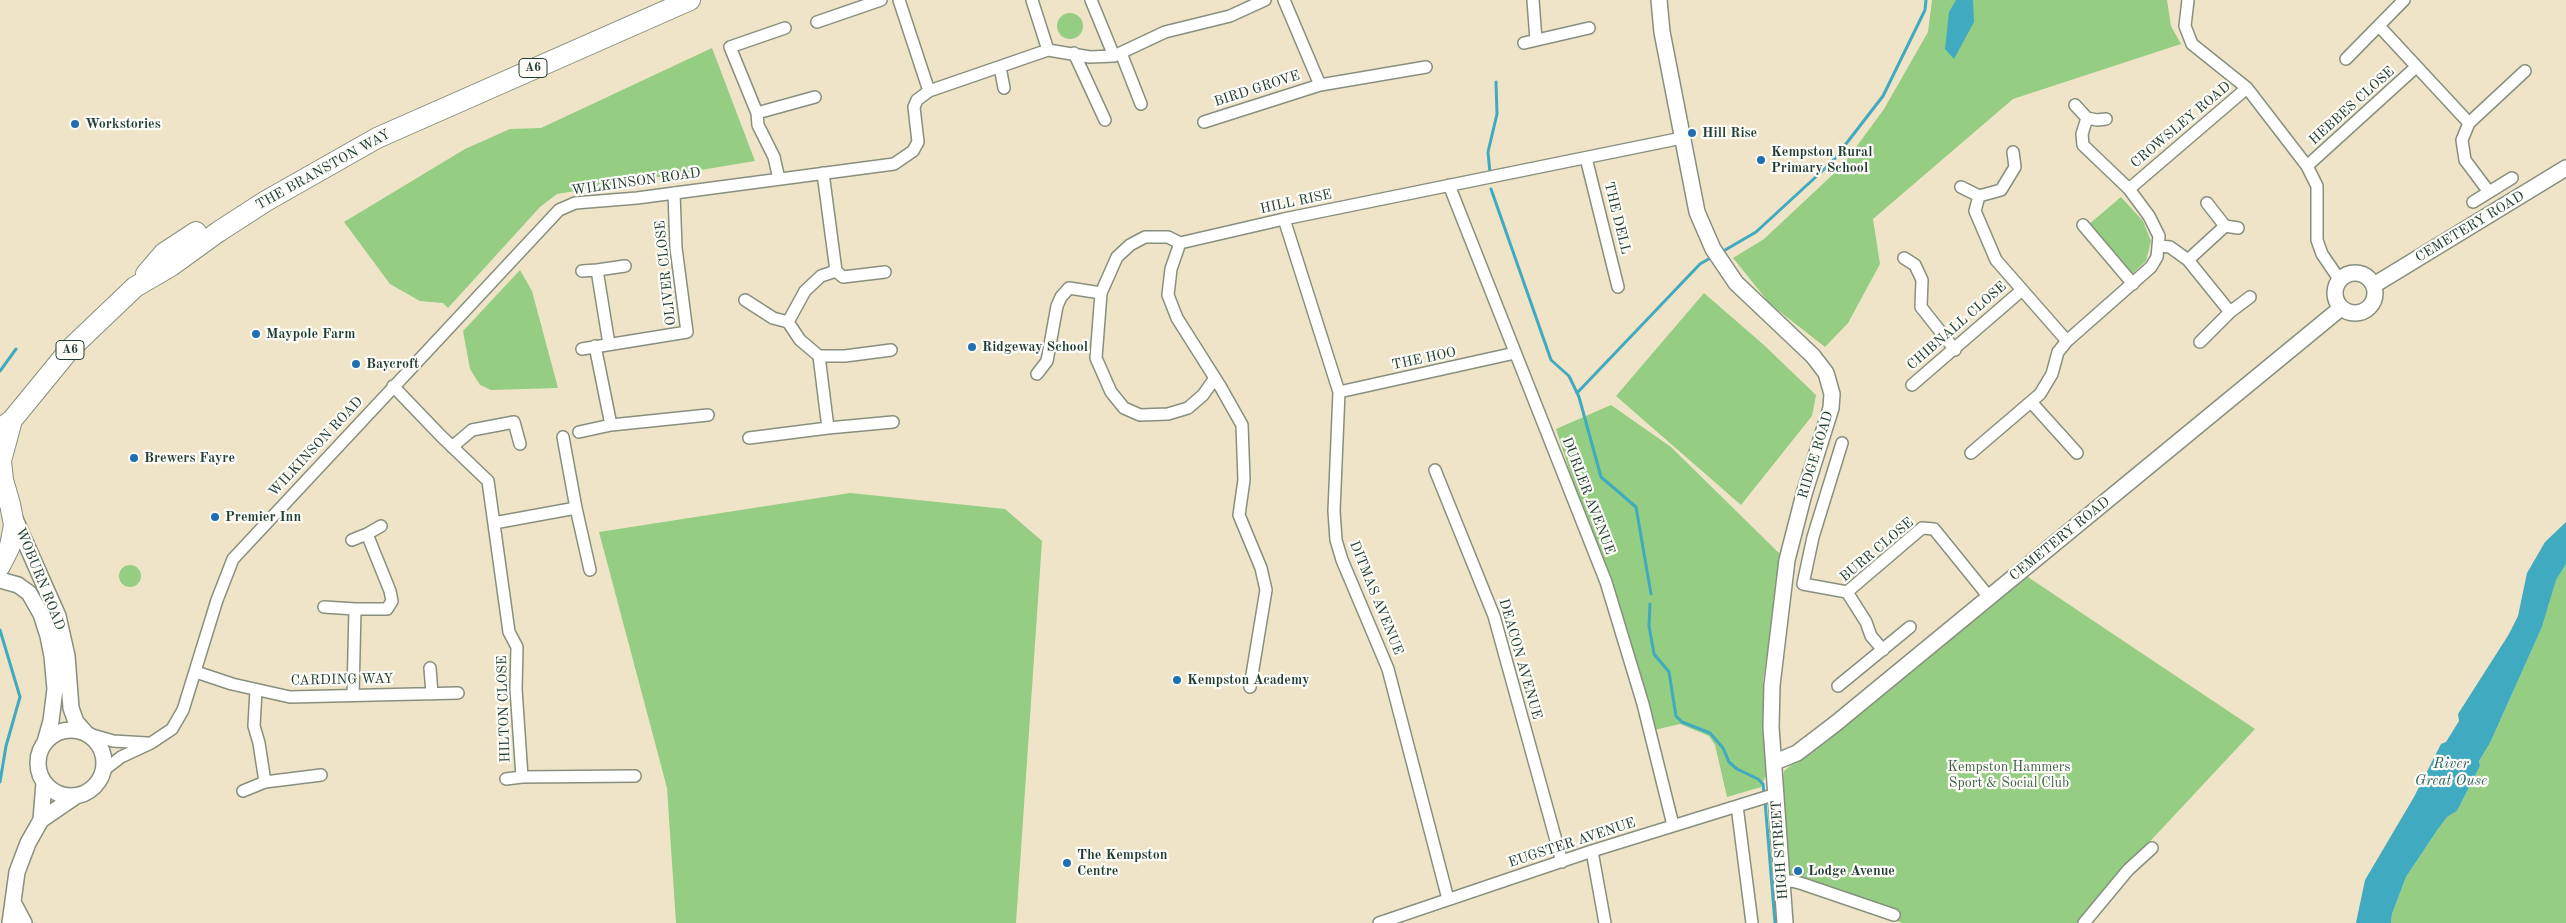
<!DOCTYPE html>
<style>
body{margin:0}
canvas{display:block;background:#efe4c7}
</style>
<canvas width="2566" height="923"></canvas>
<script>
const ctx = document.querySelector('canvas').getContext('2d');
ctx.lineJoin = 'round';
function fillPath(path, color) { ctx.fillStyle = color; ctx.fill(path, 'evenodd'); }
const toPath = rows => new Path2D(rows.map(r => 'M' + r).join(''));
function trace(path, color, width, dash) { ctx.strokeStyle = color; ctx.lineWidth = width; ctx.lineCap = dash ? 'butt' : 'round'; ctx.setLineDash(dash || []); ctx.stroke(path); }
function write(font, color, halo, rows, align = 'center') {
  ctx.font = font + ' "Old Standard TT",serif'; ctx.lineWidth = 4.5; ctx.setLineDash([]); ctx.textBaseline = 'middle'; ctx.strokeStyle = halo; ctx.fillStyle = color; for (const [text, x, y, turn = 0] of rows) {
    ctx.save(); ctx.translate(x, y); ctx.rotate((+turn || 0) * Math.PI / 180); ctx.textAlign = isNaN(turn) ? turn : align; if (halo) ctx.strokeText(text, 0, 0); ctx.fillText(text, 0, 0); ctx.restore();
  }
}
const green = toPath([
 [1932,0,2167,0,2171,26,2181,44,2013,99,1873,219,1880,264,1848,323,1825,347,1770,304,1733,258,1764,239,1843,165,1884,109,1928,32],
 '1057 26a13 13 0 1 1 26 0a13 13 0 1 1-26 0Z',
 [712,48,755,161,557,194,540,207,448,308,443,303,420,301,390,284,344,222,465,149,510,129,541,128],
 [2121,197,2143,221,2151,241,2146,261,2132,274,2088,225],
 [520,270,532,291,558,388,491,390,480,385,470,369,463,331],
 [1704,293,1765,346,1816,395,1812,416,1741,505,1616,396],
 [1611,405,1671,447,1782,556,1763,681,1767,772,1761,787,1727,797,1715,745,1709,736,1680,724,1654,730,1556,429],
 [850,493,1005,509,1042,541,1016,923,676,923,667,788,599,532],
 [2566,564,2566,923,2391,923,2392,914,2406,877,2438,829,2447,817,2457,811,2480,766,2479,761,2490,743,2542,627,2556,579],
 '119 576a11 11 0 1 1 22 0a11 11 0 1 1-22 0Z',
 [2022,573,2255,729,2113,881,2079,923,1903,923,1803,889,1787,888,1781,799,1784,771]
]);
const water = toPath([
 [1956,0,1973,0,1974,22,1954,59,1945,49,1949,12],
 [2566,522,2566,564,2556,580,2542,627,2490,743,2479,761,2480,766,2457,811,2447,817,2438,829,2406,877,2392,914,2391,923,2356,923,2365,880,2414,797,2441,744,2446,742,2459,721,2458,714,2509,634,2518,616,2527,573,2545,542]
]);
const stream = toPath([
 [1490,173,1488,152,1497,114,1496,82],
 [1491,189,1551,360,1569,376,1579,397,1601,477,1636,507,1651,594],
 [1720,253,1756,232,1832,162,1883,96,1925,10,1926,0],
 [0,371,16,349],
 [1577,393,1700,264,1712,257],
 [1650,604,1649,626,1654,654,1669,672,1676,716,1682,722,1710,733,1723,748,1729,762,1737,769,1758,779,1763,784,1764,795],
 [0,630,20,697,6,746,0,782],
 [1765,801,1775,923]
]);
const street = toPath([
 [899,0,929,91],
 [1032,0,1048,50],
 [1091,0,1114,56],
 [1533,0,1536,40],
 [2188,0,2185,26,2192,44,2247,88,2307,166,2317,186,2317,240,2322,254,2339,279],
 [817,22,881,0],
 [2379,26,2469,123],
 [1524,43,1589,28],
 [1074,53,1105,120],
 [1121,53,1141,104],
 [2346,59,2404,0],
 [1000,67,1004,88],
 [1320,85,1426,67],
 [2075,105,2087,118,2097,120,2106,119],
 [757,113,815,97],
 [1204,122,1320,85,1284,0],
 [1586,158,1618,287],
 [2307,166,2416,67],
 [779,179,774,157,758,125,757,113,730,47,785,28],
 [1449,185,1606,582,1643,704,1673,825],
 [1961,187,1979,196,2001,190,2015,167,2013,152],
 [2129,189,2247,88],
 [2489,192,2465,160,2462,140,2469,123,2525,71],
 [1979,196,1975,211,1996,260,2067,341],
 [2473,202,2512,178],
 [1284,219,1339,392,1334,511,1336,540,1342,560,1388,669,1448,899],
 [2083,225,2133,284],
 [2225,226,2238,228],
 [1180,243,1284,219,1682,138],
 [2159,246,2170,247,2188,260,2230,312,2250,297],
 [1904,258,1915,265,1922,280,1921,307,1955,350],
 [2188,260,2225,226,2207,203],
 [597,270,625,266],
 [582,271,597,270,609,344],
 [836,271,843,277,885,272],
 [745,300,773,318,788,322],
 [2200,342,2230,312],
 [595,346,611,425],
 [582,349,687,332,676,248,674,193],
 [819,356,845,356,891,350],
 [1037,374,1047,361,1057,306,1061,297,1069,288,1101,293],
 [1215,378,1203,395,1188,408,1168,414,1140,415,1124,408,1111,392,1096,358,1101,293,1117,257,1130,245,1145,237,1168,237,1180,243,1171,269,1168,295,1177,318,1220,386,1242,425,1244,480,1239,515,1261,568,1266,590,1250,687],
 [1912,385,2022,290],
 [393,386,441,436,488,481,509,632,517,647,516,689,522,777,635,776],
 [1339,392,1515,353],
 [2031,402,2077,453],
 [828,428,893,422],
 [579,432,611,425,708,415],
 [563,437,576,508],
 [749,438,828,428,819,356,800,340,788,322,805,291,821,276,836,271,823,173],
 [1842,443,1813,537,1803,584,1847,592],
 [452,447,472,430,514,422,520,444],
 [1971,453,2040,394,2052,374,2058,352,2067,341,2151,267,2157,257,2159,236,2149,216,2129,189,2083,145,2082,134,2087,118],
 [1435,470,1494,616,1562,862],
 [494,523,576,508,590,570],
 [352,540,367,534],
 [324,607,355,609],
 [1883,650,1871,636,1866,622,1847,592,1922,528,1934,529,1989,597],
 [430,668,432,694],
 [196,672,232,684,290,697,458,693],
 [1838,686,1910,627],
 [256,690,254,726,259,743,265,782,321,775],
 [353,695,355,609,387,609,392,601,390,591,367,534,381,526],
 [89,734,113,741,147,743],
 [104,770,121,757,151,743,172,729,183,710,217,600,233,559,559,210,575,203,637,198,894,164,913,151,918,142,914,107,917,100,929,91,1048,50,1090,57,1114,56,1165,32,1230,16,1265,0],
 [506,779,522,777],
 [243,791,265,782],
 [1737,806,1752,923],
 [1592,851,1605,923],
 [1782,882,1792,881,1803,884,1894,915],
 [1379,923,1592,851,1776,794],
 [2084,923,2128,870,2152,848]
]);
const secondary = toPath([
 [1659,0,1662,32,1697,212,1713,249,1736,283,1813,356,1826,373,1832,394,1831,408,1804,494,1787,560,1772,685,1771,727,1785,923],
 '2335 293a20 20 0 1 1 40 0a20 20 0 1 1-40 0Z',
 [2374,285,2566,168],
 [15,519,58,616,67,656,71,708,76,722,85,732],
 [0,580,18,585,29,593,41,614,48,636,52,656,55,689,51,721,45,742],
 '38 763a33 33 0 1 1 66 0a33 33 0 1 1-66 0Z',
 [1775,762,1797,753,1835,724,2341,308],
 [41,820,44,783],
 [14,904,24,923],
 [10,923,17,872,28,843,41,820,76,796]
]);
const highway = toPath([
 [146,274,164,253,196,232],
 [0,429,12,420,71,348,135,287,171,266,218,232,266,201,377,138,690,0],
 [10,504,3,480,1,461,12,420],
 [0,566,10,546,14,525,10,504,3,492]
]);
const markers = [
 [75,124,5,"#1f6fb2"],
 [1692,133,5,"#1f6fb2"],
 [1761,160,5,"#1f6fb2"],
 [256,334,5,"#1f6fb2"],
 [972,347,5,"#1f6fb2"],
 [356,364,5,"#1f6fb2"],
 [134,458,5,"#1f6fb2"],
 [215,517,5,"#1f6fb2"],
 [1177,680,5,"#1f6fb2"],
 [1067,863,5,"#1f6fb2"],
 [1798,871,5,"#1f6fb2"]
];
const shields = [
 [533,68,28],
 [70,350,28]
];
const shieldNames = [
 ["A6",533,68],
 ["A6",70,350]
];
const streetNames = [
 ["BIRD GROVE",1257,89,-18],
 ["HEBBES CLOSE",2352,106,-42],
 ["CROWSLEY ROAD",2181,125,-40],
 ["THE BRANSTON WAY",323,170,-29],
 ["WILKINSON ROAD",636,182,-8],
 ["HILL RISE",1296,202,-12],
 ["THE DELL",1617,218,76],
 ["CEMETERY ROAD",2470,227,-31],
 ["OLIVER CLOSE",666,273,-96],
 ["CHIBNALL CLOSE",1957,326,-41],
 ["THE HOO",1424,359,-12],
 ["WILKINSON ROAD",316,447,-47],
 ["RIDGE ROAD",1816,455,-73],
 ["DURLER AVENUE",1588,496,69],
 ["CEMETERY ROAD",2060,539,-39],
 ["BURR CLOSE",1877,550,-40],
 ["WOBURN ROAD",40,579,68],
 ["DITMAS AVENUE",1376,598,68],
 ["DEACON AVENUE",1520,659,74],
 ["CARDING WAY",342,680,-1],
 ["HILTON CLOSE",504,709,-92],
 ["EUGSTER AVENUE",1572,843,-18],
 ["HIGH STREET",1780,850,-94]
];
const poiNames = [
 ["Workstories",85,124],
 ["Hill Rise",1702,133],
 ["Kempston Rural",1771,152],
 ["Primary School",1771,168],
 ["Maypole Farm",266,334],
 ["Ridgeway School",982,347],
 ["Baycroft",366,364],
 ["Brewers Fayre",144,458],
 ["Premier Inn",225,517],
 ["Kempston Academy",1187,680],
 ["The Kempston",1077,855],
 ["Centre",1077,871],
 ["Lodge Avenue",1808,871]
];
const parkNames = [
 ["Kempston Hammers",2009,767],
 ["Sport & Social Club",2009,783]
];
const waterNames = [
 ["River",2451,764],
 ["Great Ouse",2451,781]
];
fillPath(green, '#95ce82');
fillPath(water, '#40aac0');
trace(stream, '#40aac0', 3);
trace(street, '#87907e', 14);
trace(secondary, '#87907e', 18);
trace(highway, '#87907e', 22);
trace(street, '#fff', 11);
trace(secondary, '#fff', 15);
trace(highway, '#fff', 20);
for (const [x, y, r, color] of markers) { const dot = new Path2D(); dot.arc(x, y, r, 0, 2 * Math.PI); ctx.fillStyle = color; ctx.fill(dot); trace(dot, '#fdfcf7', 2); }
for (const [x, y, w] of shields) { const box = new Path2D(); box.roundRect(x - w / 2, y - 9.5, w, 19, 4); ctx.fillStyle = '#fdfcf7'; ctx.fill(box); trace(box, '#1f3d34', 1); }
write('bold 12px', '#1f3d34', null, shieldNames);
write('14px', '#1f3d34', '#fdfcf7', streetNames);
write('bold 14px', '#1f3d34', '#fdfcf7', poiNames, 'left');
write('14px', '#3c6148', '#fdfcf7', parkNames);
write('italic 15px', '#2b6365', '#fdfcf7', waterNames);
</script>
